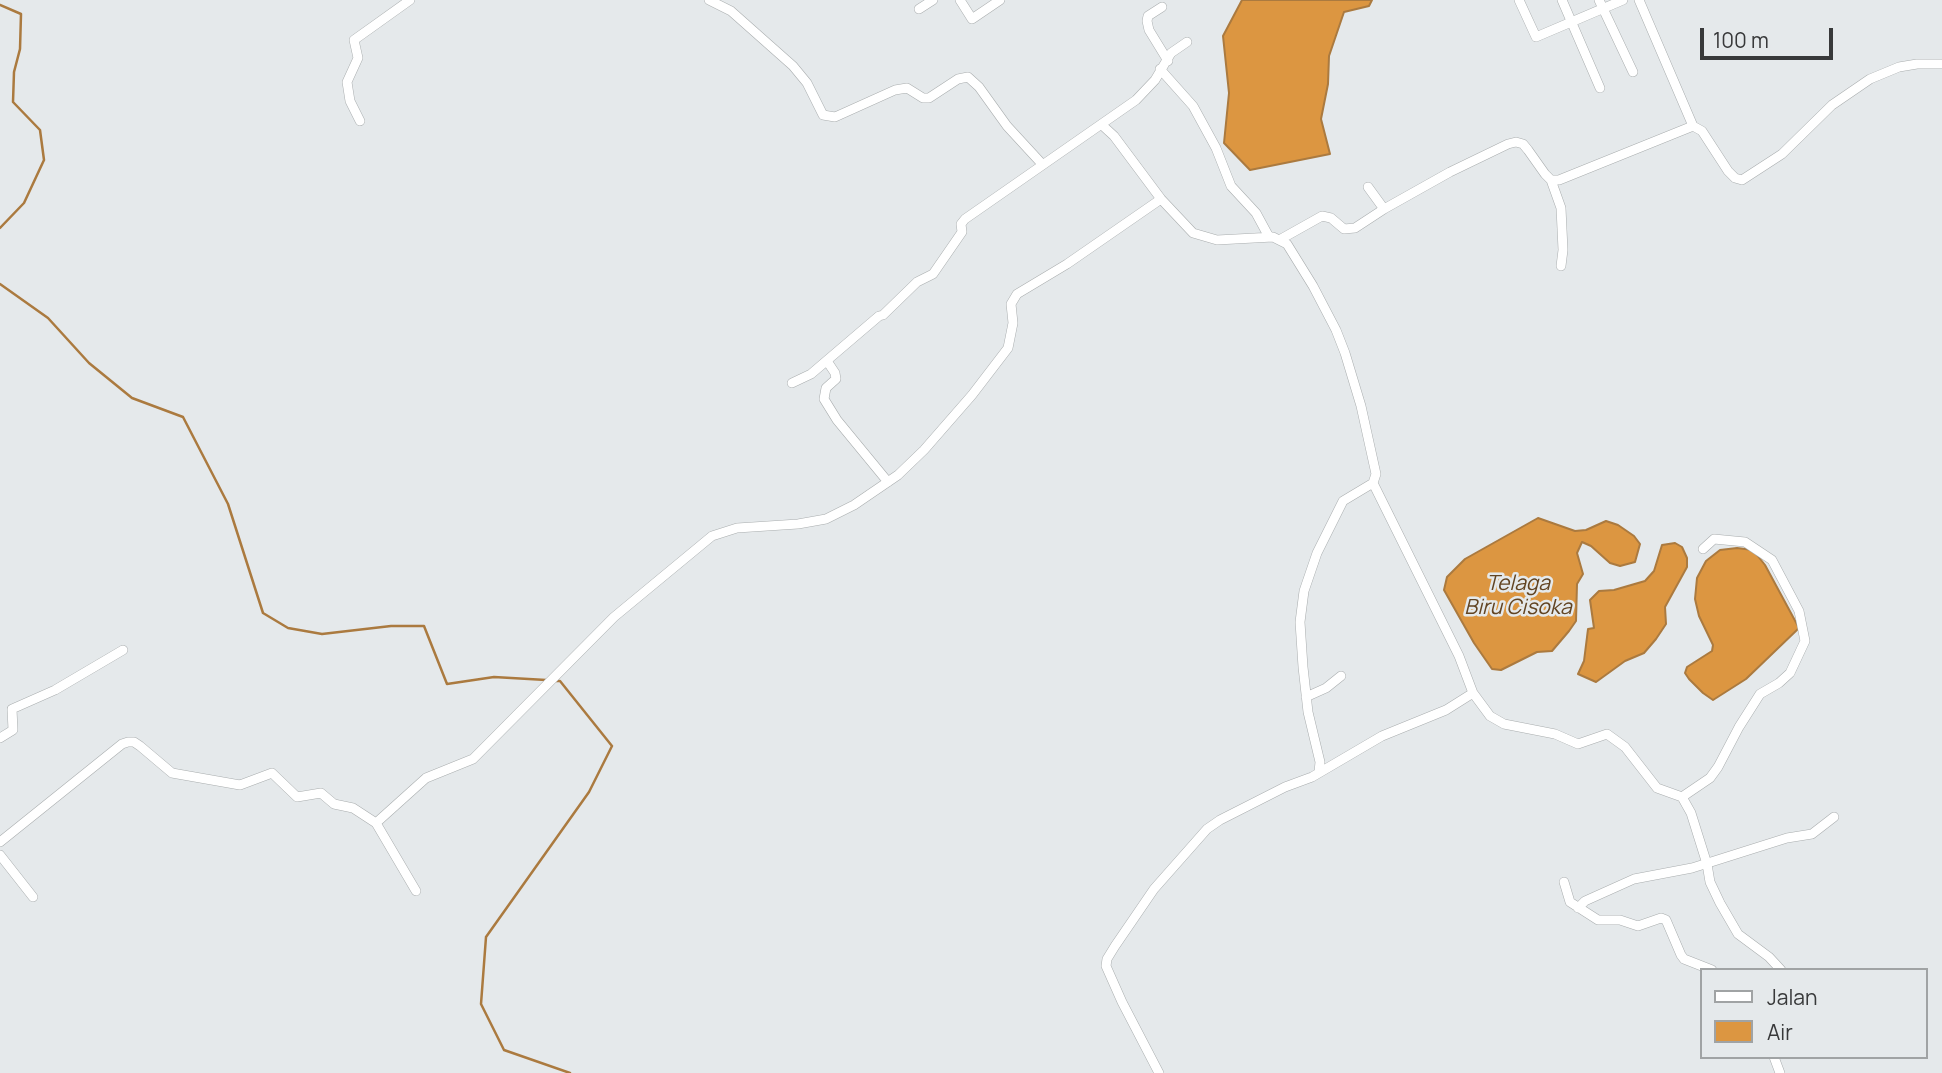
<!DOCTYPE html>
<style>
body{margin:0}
#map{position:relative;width:1942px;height:1073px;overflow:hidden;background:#e5e9eb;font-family:Manrope,sans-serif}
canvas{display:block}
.legend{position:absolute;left:1700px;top:968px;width:228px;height:91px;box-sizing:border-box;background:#e5e9eb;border:2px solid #a0a3a4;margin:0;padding:9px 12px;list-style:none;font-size:21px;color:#38393a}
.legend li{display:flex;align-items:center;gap:14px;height:35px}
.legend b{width:35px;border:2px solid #a0a3a4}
.scale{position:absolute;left:1700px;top:28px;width:133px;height:32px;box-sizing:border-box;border:4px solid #38393a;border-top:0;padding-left:9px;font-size:21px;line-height:24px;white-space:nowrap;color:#38393a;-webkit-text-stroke:5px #e5e9eb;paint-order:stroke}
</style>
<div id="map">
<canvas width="1942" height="1073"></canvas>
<ul class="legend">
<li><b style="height:9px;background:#fff"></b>Jalan</li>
<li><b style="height:19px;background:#dc9641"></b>Air</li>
</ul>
<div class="scale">100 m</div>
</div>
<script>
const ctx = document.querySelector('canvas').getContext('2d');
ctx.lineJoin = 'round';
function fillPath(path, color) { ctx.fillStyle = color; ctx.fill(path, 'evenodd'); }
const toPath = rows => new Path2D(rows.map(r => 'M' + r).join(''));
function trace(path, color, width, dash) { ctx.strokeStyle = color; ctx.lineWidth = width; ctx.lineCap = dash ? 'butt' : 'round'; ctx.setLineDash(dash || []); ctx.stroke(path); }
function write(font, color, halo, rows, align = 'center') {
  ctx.font = font + ' Manrope,sans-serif'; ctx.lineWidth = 5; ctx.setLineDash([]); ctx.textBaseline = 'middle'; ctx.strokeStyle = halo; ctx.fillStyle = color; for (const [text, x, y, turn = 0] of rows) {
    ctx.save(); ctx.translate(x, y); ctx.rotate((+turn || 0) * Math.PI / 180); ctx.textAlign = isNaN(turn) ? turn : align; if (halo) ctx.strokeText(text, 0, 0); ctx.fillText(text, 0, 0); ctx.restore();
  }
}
const water = toPath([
 [1242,0,1372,0,1369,6,1344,12,1329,56,1328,84,1321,119,1330,154,1250,170,1224,143,1229,93,1223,36,1242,0],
 [1538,518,1575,531,1586,530,1606,521,1618,525,1634,536,1640,544,1635,562,1620,566,1610,563,1591,546,1582,542,1577,553,1583,574,1577,584,1576,621,1569,631,1552,651,1537,652,1501,670,1492,669,1474,643,1444,590,1447,577,1465,559,1538,518],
 [1675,543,1682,547,1687,558,1687,567,1665,607,1666,624,1656,639,1644,653,1625,661,1596,682,1578,674,1584,661,1588,629,1594,628,1590,600,1599,591,1614,590,1645,581,1654,571,1662,545,1675,543],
 [1737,548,1753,550,1765,565,1799,628,1746,679,1713,700,1703,693,1689,679,1685,673,1687,667,1712,651,1713,645,1699,616,1695,599,1697,578,1706,561,1720,550,1737,548]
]);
const stream = toPath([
 [0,5,21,14,20,49,14,72,13,102,40,130,44,160,24,203,0,228],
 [0,284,48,318,89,363,132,398,183,417,228,504,263,613,288,628,322,634,391,626,424,626,447,684,494,677,546,680],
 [556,681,560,681,612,746,589,792,486,937,481,1004,504,1050,570,1073]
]);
const street = toPath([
 [709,0,731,11,793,66,807,83,823,115,835,117,895,90,907,88,923,98,929,98,958,79,968,77,979,87,1007,126,1042,164],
 [960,0,972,19,1000,0],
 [1519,0,1536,37,1623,0],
 [1562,0,1600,88],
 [1599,0,1633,72],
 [1639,0,1693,126],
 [1162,7,1148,16,1147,21,1149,30,1168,61],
 [919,9,933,0],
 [1160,69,1193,106,1216,148,1231,186,1256,213,1269,237],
 [360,121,350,101,347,82,358,58,354,40,410,0],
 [1102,125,1114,136,1161,199,1193,233,1217,240,1273,237,1287,244,1313,286,1336,330,1345,353,1361,406,1376,474,1373,483,1343,501,1317,553,1304,591,1300,622,1303,667,1308,712,1320,762,1319,772],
 [1551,180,1561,208,1563,250,1561,266],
 [1368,187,1384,209],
 [1281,239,1322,216,1331,218,1344,229,1355,228,1384,209,1450,172,1508,144,1516,142,1523,144,1528,150,1545,174,1551,180,1559,180,1693,126,1702,131,1728,171,1735,178,1742,180,1782,154,1832,105,1870,79,1899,67,1917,64,1942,64],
 [827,361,835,373,836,379,826,388,824,399,837,420,888,482],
 [792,383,811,374,879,316,883,315,917,282,933,274,962,232,961,224,965,219,1136,100,1155,80,1171,53,1187,42],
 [1373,483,1459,656,1473,693,1490,716,1504,724,1555,734,1578,744,1607,734,1625,747,1657,788,1682,797,1710,778,1718,767,1739,727,1760,694,1779,683,1790,673,1805,641,1799,611,1772,560,1745,542,1714,539,1703,549],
 [1306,697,1326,688,1341,676],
 [0,738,13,730,12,709,55,690,123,650],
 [1682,797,1691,813,1707,864,1710,882,1720,903,1738,934,1769,957,1781,970],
 [376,823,416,891],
 [0,842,122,744,128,742,134,742,140,746,172,773,240,785,272,773,297,797,321,793,334,804,353,808,376,823,426,778,473,759,614,617,712,536,737,528,798,524,826,519,854,505,898,475,924,450,972,395,1008,348,1013,323,1011,304,1017,294,1067,264,1161,199],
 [0,855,33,897],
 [1564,882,1570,902,1598,920,1620,920,1638,926,1661,918,1666,920,1681,955,1684,959,1712,970],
 [1578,908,1585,901,1634,879,1692,868,1787,838,1812,834,1834,817],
 [1774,1057,1780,1073],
 [1159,1073,1122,1002,1106,966,1107,959,1115,946,1154,889,1207,829,1220,820,1285,787,1312,777,1382,736,1446,710,1473,693]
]);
const waterNames = [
 ["Telaga",1518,584],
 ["Biru Cisoka",1518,608]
];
fillPath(water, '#dc9641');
trace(water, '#ab7a3f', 2);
trace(stream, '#ab7a3f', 2.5);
trace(street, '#a9adae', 10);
trace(street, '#fff', 9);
write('italic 21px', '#624422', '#e5e9eb', waterNames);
</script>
